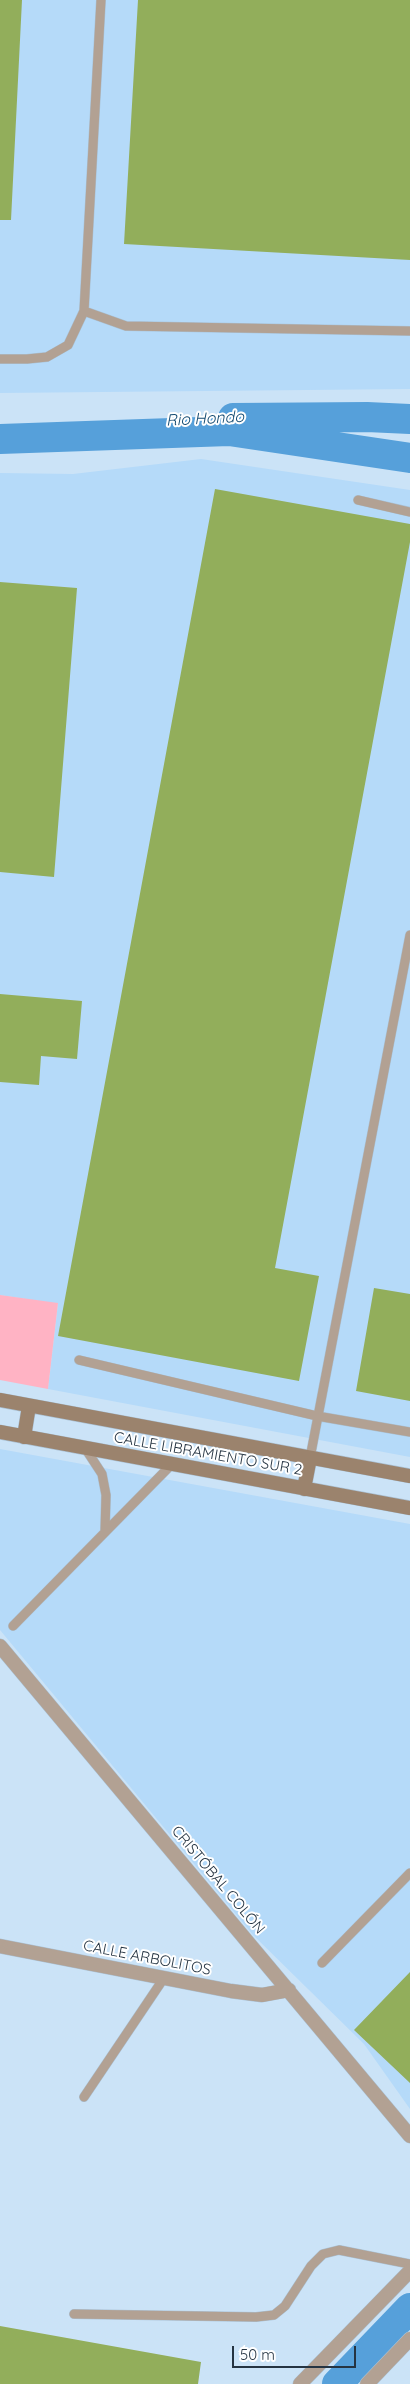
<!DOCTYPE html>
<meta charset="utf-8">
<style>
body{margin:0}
#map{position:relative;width:410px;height:2384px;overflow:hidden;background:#cbe3f7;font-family:Quicksand,sans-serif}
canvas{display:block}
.scale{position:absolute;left:232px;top:2346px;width:124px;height:22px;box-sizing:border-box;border:2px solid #253442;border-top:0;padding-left:6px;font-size:15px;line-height:18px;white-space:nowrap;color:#253442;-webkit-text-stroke:4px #fff;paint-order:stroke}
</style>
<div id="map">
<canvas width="410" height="2384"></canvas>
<div class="scale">50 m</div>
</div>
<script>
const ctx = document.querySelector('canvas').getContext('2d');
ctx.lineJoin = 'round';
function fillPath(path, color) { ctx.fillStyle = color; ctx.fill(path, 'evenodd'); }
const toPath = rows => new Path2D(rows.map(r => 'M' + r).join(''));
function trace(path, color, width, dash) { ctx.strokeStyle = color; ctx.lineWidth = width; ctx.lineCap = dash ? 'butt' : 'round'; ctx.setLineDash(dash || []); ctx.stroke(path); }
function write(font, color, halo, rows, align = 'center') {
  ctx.font = font + ' Quicksand,sans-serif'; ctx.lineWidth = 4; ctx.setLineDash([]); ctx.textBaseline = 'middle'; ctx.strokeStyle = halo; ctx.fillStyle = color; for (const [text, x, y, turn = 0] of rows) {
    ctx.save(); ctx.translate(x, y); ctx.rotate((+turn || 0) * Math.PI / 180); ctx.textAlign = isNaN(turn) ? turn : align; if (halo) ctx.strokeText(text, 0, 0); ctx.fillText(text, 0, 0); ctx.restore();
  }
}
const built = toPath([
 [0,0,410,0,410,389,0,393],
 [201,459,410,490,410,1457,48,1389,58,1304,0,1295,0,473,73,474],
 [0,1449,410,1524,410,2109,364,2044,253,1935,0,1630]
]);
const green = toPath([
 [0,1295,58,1303,48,1389,0,1380]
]);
const river = toPath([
 [233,418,367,417,410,419],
 [0,439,229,431,410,458],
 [337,2384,410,2308]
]);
const building = toPath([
 [0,0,22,0,11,220,0,220],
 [138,0,410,0,410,260,124,244],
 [215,489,410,524,410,542,275,1268,319,1276,299,1381,58,1336],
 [0,582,77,588,54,877,0,872],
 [0,994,82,1001,77,1059,41,1056,39,1085,0,1082],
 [374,1288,410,1294,410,1401,356,1391],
 [410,1972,410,2083,354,2030],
 [0,2326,201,2362,198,2384,0,2384]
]);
const service = toPath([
 [84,311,101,0],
 [0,359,27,359,47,357,68,345,84,311,126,326,410,331],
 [358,500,410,512],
 [79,1360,317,1416,410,1432],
 [85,1448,102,1474,106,1495,105,1531],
 [310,1458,410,935],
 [13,1626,172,1464],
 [322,1963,410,1873],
 [84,2097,164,1978],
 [74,2314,256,2317,274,2315,285,2306,311,2266,323,2254,339,2250,410,2264]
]);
const minor = toPath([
 [0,1646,410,2136],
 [0,1946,231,1991,262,1995,289,1990],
 [300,2384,410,2271],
 [367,2384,410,2339]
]);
const secondary = toPath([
 [0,1400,410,1476],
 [0,1432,410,1508],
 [24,1437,29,1406],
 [304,1489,310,1458]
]);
const streetNames = [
 ["CALLE LIBRAMIENTO SUR 2",208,1454,10],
 ["CRISTÓBAL COLÓN",218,1880,50],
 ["CALLE ARBOLITOS",147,1958,11]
];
const waterNames = [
 ["Rio Hondo",205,419,-3]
];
fillPath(built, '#b5daf9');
fillPath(green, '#ffb3c4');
trace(river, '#56a0da', 30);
fillPath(building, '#92ae5b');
trace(service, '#aac0d3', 10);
trace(minor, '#aac0d3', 15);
trace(secondary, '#aac0d3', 15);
trace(service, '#b2a193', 9);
trace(minor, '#b2a193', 14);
trace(secondary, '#9b836d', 14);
write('15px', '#253442', '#fff', streetNames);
write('italic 16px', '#124a71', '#fff', waterNames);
</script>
